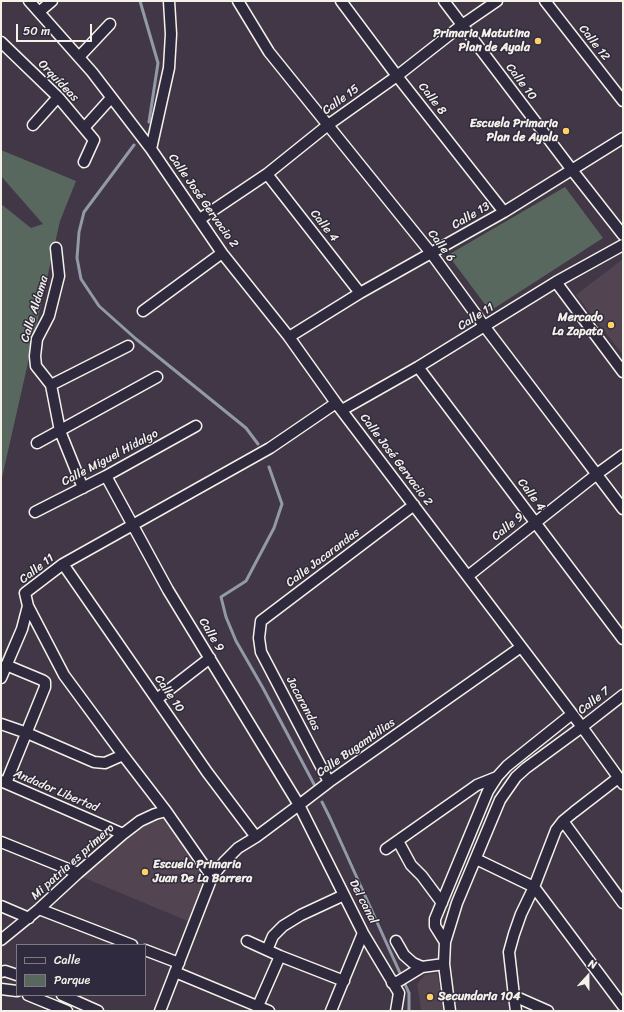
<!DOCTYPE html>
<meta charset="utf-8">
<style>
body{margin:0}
#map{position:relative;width:624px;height:1012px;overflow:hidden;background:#423747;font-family:Sriracha,sans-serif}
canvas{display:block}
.frame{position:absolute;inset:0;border:2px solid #f4f1e8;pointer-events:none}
.legend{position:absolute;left:16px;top:944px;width:130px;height:52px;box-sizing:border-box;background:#2f2a3d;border:1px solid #7e7a81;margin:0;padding:5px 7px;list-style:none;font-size:12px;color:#f4f1e8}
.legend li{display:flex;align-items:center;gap:8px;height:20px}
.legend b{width:20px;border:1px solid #7e7a81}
.north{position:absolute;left:568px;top:956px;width:40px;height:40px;-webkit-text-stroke:3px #2f2a3d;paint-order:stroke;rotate:21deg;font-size:11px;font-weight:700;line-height:16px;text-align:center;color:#f4f1e8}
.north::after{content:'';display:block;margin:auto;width:14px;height:18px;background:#f4f1e8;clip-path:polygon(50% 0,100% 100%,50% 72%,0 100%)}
.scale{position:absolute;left:16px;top:24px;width:76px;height:18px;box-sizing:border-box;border:2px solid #f4f1e8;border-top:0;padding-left:5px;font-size:12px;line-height:14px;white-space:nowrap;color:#f4f1e8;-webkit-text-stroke:3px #2f2a3d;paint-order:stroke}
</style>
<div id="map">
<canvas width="624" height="1012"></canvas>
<div class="frame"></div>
<ul class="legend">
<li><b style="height:5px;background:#2f2a3d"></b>Calle</li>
<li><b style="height:11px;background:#59685f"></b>Parque</li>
</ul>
<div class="north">N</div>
<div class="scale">50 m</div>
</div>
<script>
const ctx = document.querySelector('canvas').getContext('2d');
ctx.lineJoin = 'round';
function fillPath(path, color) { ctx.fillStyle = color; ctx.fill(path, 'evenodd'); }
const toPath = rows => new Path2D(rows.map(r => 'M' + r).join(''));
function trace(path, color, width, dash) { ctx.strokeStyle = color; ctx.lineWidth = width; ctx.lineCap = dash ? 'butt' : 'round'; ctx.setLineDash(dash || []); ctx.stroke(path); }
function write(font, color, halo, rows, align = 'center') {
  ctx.font = font + ' Sriracha,sans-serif'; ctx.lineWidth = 3; ctx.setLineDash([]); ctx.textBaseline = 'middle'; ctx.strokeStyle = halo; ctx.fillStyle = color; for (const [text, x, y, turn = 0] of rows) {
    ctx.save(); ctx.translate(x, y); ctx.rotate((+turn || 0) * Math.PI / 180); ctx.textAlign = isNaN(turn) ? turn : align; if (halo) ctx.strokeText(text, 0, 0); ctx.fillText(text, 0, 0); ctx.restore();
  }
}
const built = toPath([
 [623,259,623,355,576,295],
 [164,819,207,878,190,922,82,877,143,825],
 [437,973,444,1011,420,1011,421,1009,417,984,425,975]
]);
const green = toPath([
 [1,150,76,181,60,221,1,482,1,204,31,228,43,224,1,176],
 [565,187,603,238,490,311,448,255]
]);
const stream = toPath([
 [140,1,158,63,149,122],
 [134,145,84,212,79,232,77,258,81,279,99,306,136,339,246,428,258,444],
 [269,467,282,504,274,528,246,581,221,597,226,617,236,641,263,688,315,786],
 [322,802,330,818,409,993,409,1011]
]);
const minor = toPath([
 [29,1,92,72,151,149,222,253,289,337,336,403,582,727,623,784],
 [238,1,269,52,431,253,485,327,623,509],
 [341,1,397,76,504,212],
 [444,1,572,170,623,235],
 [545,1,623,101],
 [39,12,52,1],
 [1,42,58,97,84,128,94,140,84,162],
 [79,57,110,24],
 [33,125,58,97],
 [84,128,111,98],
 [151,149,169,68,171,34,169,1],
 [267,174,360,293],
 [200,219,267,174,328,125,397,76,462,25,497,1],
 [56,248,59,276,49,316,37,339,35,356,36,366,51,385,60,431,83,488],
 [556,282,623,372],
 [143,311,222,253],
 [289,337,360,293,504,212,623,138],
 [418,367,623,639],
 [51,385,128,346],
 [342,410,418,367,556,282,623,245],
 [37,443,157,377],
 [106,476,168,590,299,805,363,933,399,993,396,1011],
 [35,512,106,476,196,426],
 [63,564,207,772,256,837],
 [468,576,597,474,623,455],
 [6,665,42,680,45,682,45,687,6,783],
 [1,678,22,629,28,606],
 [157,699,210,658],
 [1,724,27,733,94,762,105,763,123,755],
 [1,781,123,834],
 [329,782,261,652,259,638,261,621,414,505],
 [563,821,623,903],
 [398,841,411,865,422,876,442,903],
 [1,842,78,873],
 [386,849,477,785,497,777],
 [476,859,534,887,623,1006],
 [212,877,166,811,123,755,64,675,28,606,25,593,63,564,270,448,336,403],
 [1,906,29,918],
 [39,909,132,945],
 [1,940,39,909,78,873,123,834,140,821,155,814,166,811],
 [247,941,280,956,344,981],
 [396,941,404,955,413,963,422,967],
 [445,942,435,926,435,919,488,791,497,777,507,766,572,714],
 [145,950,179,963],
 [267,950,273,936,283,926,301,915,344,895],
 [1,972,5,971,17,975],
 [175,972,269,1011],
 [392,983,399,981,422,967,444,964],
 [1,989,17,991],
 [28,995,67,1011],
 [62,995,98,1011],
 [514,996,548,1011],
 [258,1006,280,956],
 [160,1011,212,877,224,862,238,848,256,837,299,805,329,782,521,647],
 [331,1011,363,933],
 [450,1011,444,964,445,942,457,903,500,800,516,777,526,768,582,727,623,695],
 [516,1011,514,996,509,952,514,934,521,914,534,887,556,830,563,821,574,812,618,778]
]);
const markers = [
 [538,41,4,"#ffd166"],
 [566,131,4,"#ffd166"],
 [611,325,4,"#ffd166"],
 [145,872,4,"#ffd166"],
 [430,997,4,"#ffd166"]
];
const poiNames = [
 ["Primaria Matutina",530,34],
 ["Plan de Ayala",530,48],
 ["Escuela Primaria",558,124],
 ["Plan de Ayala",558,138],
 ["Mercado",603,318],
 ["La Zapata",603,332],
 ["Escuela Primaria",153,865,"left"],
 ["Juan De La Barrera",153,879,"left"],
 ["Secundaria 104",438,997,"left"]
];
const streetNames = [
 ["Calle 12",594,43,52],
 ["Orquídeas",58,81,46],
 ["Calle 10",521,82,53],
 ["Calle 8",432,99,52],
 ["Calle 15",341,100,-36],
 ["Calle José Gervacio 2",203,201,55],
 ["Calle 13",471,216,-30],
 ["Calle 4",324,226,52],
 ["Calle 6",441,246,53],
 ["Calle Aldama",35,309,-73],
 ["Calle 11",476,317,-32],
 ["Calle Miguel Hidalgo",110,458,-28],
 ["Calle José Gervacio 2",396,460,53],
 ["Calle 4",531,495,53],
 ["Calle 9",508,527,-39],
 ["Calle Jacarandas",323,558,-37],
 ["Calle 11",37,569,-38],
 ["Calle 9",211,635,59],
 ["Calle 10",169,694,55],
 ["Calle 7",594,701,-38],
 ["Jacarandas",303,704,62],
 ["Calle Bugambilias",356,748,-35],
 ["Andador Libertad",56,791,23],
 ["Mi patria es primero",73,862,-42],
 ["Del canal",363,902,63]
];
fillPath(built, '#524451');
fillPath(green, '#59685f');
trace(stream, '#939aa7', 3);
trace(minor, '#f4f1e8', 13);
trace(minor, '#2f2a3d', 10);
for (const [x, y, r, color] of markers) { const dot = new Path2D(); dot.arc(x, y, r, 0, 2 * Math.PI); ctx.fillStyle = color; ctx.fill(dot); trace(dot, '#2f2a3d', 1.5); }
write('bold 12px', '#f4f1e8', '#2f2a3d', poiNames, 'right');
write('12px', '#f4f1e8', '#2f2a3d', streetNames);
</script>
